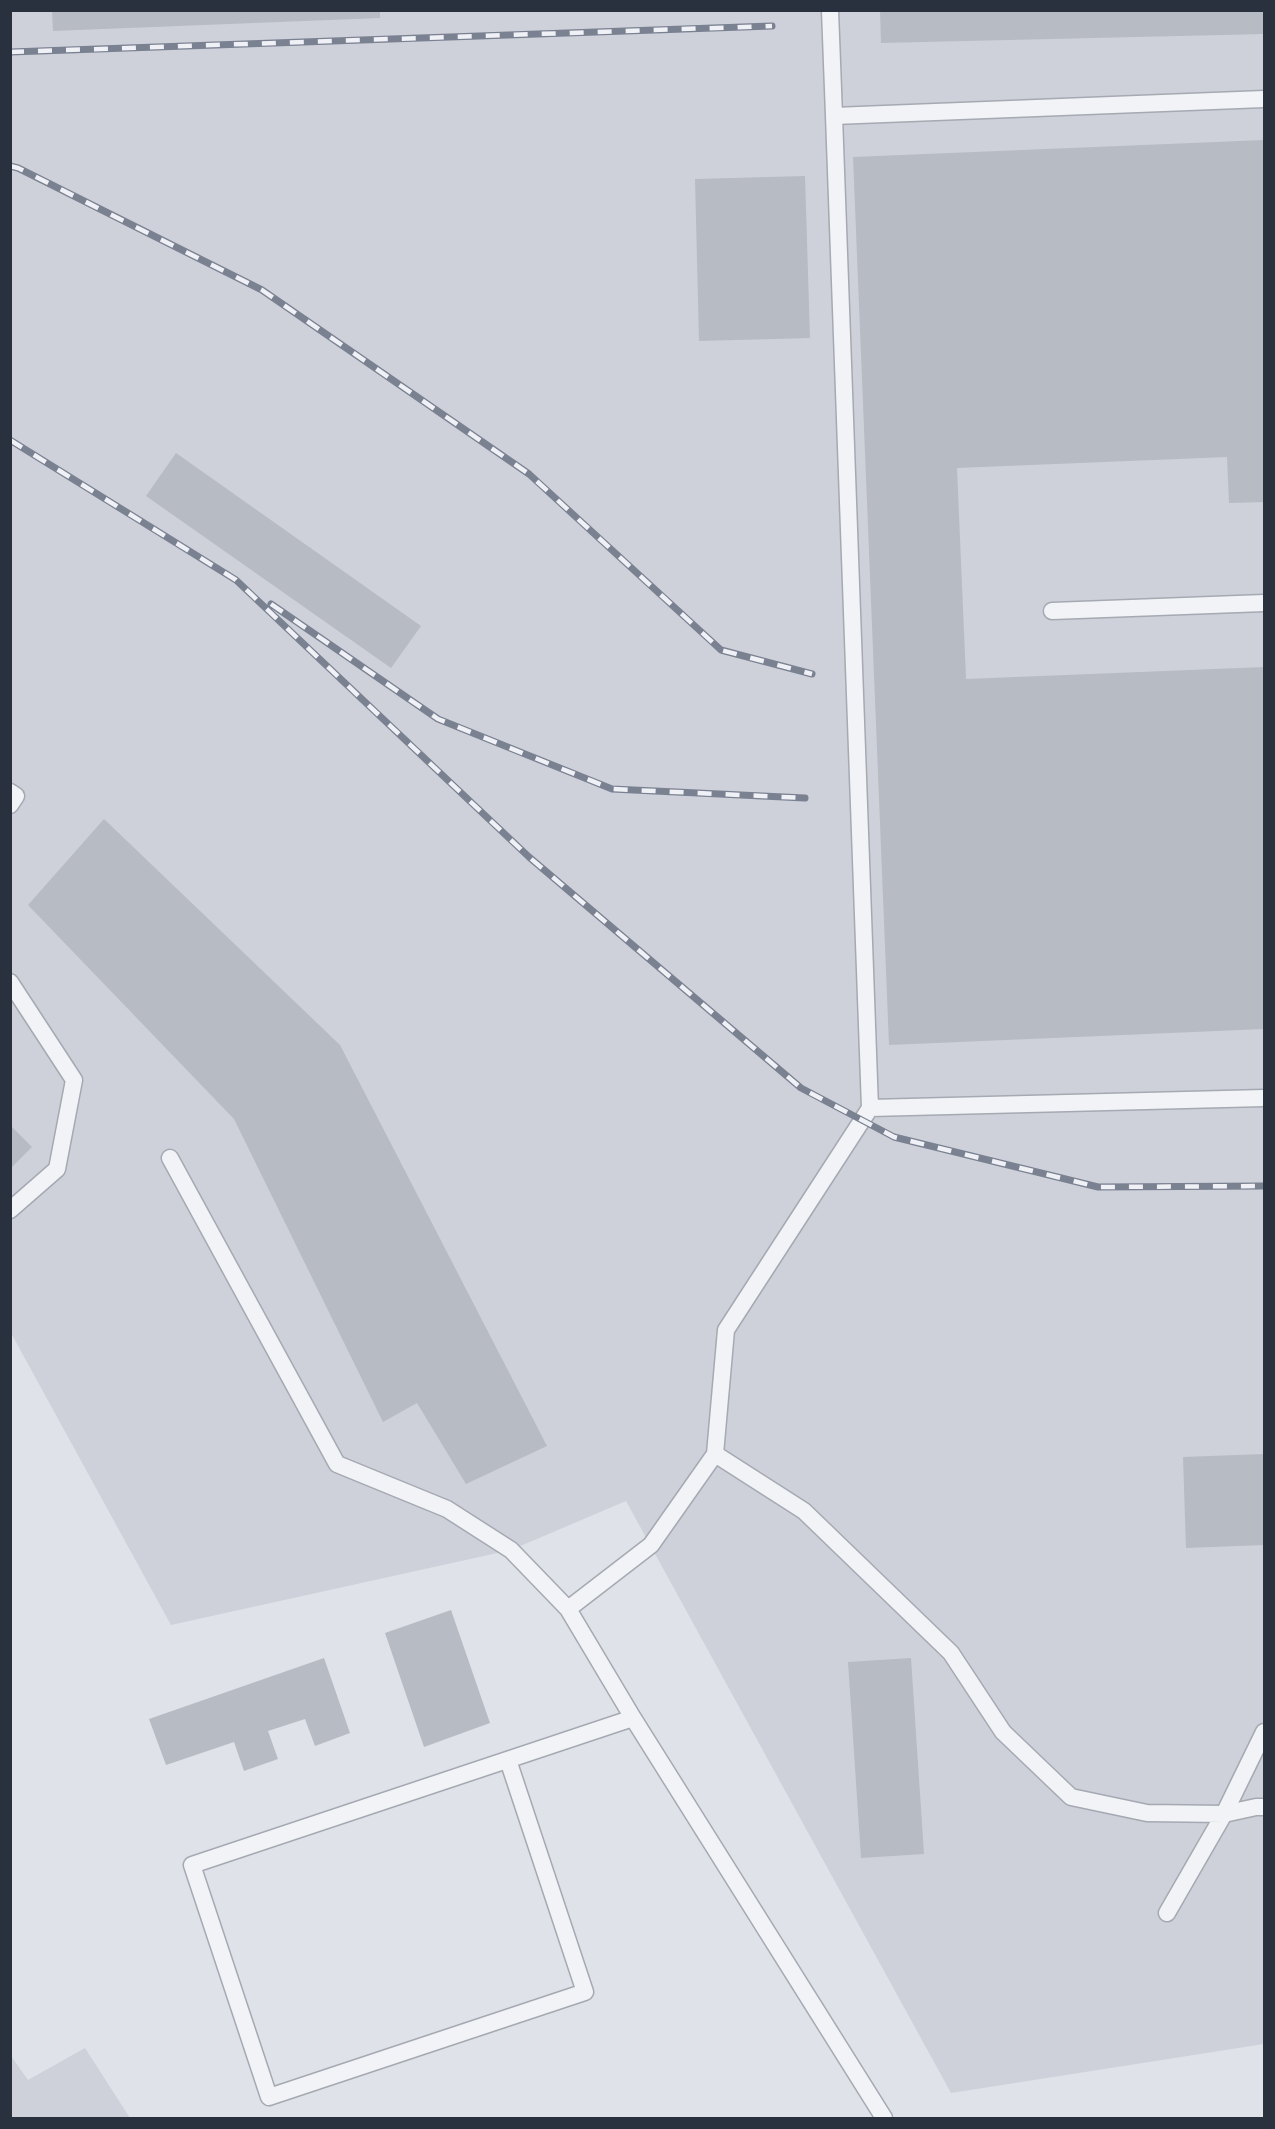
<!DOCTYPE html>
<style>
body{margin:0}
#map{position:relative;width:1275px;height:2129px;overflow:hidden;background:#dfe2e8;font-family:"Open Sans",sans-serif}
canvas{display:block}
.frame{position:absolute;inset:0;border:12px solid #29303e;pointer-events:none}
</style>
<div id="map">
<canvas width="1275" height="2129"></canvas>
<div class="frame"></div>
</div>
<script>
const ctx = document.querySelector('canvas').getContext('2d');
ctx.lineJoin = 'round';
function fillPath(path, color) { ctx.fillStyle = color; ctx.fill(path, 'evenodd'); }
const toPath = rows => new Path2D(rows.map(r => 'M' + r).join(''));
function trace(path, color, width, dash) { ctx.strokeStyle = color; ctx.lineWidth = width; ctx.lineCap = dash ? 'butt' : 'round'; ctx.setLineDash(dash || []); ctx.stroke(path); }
const built = toPath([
 [10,11,1264,11,1264,2044,951,2093,626,1501,511,1550,171,1625,11,1333],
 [85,2048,130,2118,11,2118,11,2056,28,2080]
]);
const building = toPath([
 [52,10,380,10,380,18,53,31],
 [880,10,1264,10,1264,34,881,43],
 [1264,140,1264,502,1229,503,1227,457,957,468,966,679,1264,667,1264,1029,889,1045,853,157],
 [805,176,810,338,699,341,695,179],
 [176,453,421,626,391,668,146,496],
 [104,819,340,1045,547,1446,466,1484,417,1403,383,1422,234,1119,28,905],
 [10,1125,32,1147,10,1169],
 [1264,1454,1264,1545,1186,1548,1183,1457],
 [451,1610,490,1723,424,1747,385,1633],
 [324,1658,350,1733,315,1746,305,1719,268,1731,278,1759,244,1771,234,1742,166,1765,149,1719],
 [911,1658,924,1854,861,1858,848,1662]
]);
const lane = toPath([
 [830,10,834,116,1264,99],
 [834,116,870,1108,1264,1098],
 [1052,611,1264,603],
 [10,792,16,796,10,805],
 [10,982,74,1080,57,1169,10,1210],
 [870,1108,726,1330,715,1454,651,1545,568,1609,633,1718,884,2118],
 [170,1158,337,1464,447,1509,511,1550,568,1609],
 [715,1454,804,1511,951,1653,1003,1732,1071,1797,1147,1813,1224,1814,1256,1807,1264,1807],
 [508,1760,585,1992,269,2097,192,1865,633,1718],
 [1167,1913,1224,1814,1264,1732]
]);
const rail = toPath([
 [10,52,772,26],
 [10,166,18,168,262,290,529,474,721,650,812,674],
 [10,440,236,580,529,857,801,1088,894,1137,1098,1187,1264,1186],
 [271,604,438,719,612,789,805,798]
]);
fillPath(built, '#ced1da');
fillPath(building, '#b7bbc4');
trace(lane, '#a5a9b2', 19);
trace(lane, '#f2f3f6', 16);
trace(rail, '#7a8191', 7);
trace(rail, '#eff1f6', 4.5, [14]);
</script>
